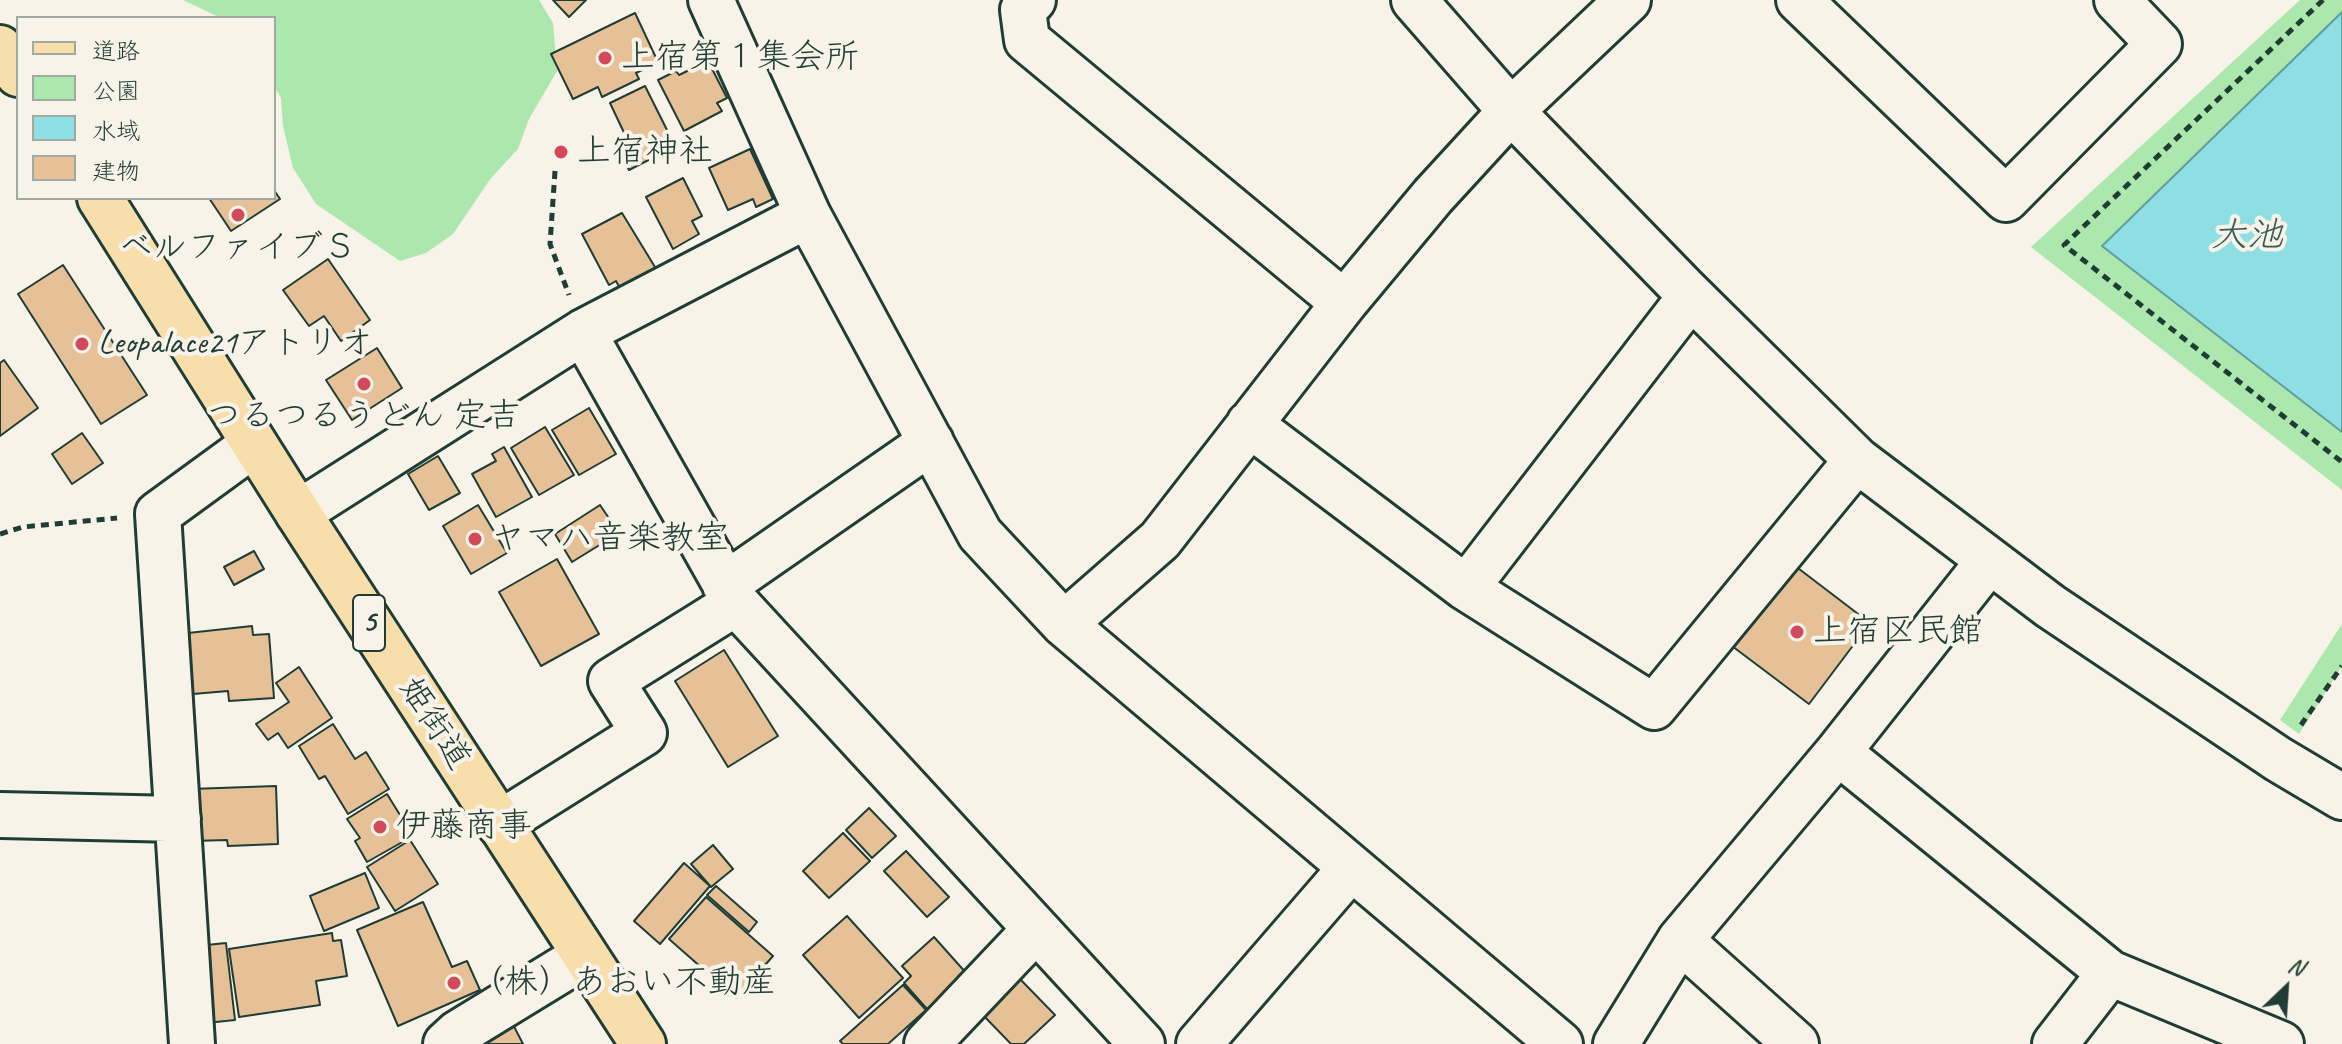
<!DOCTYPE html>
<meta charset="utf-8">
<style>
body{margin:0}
#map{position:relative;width:2342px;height:1044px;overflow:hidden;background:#f7f3e8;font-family:Caveat,"Klee One",sans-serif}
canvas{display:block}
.legend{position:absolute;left:16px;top:16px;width:260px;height:184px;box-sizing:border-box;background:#f7f3e8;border:2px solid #a1aaa0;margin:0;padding:10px 14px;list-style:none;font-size:24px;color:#1f3d34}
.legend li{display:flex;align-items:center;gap:16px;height:40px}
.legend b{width:40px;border:2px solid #a1aaa0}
.north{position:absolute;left:2246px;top:948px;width:80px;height:80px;-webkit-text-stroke:6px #f7f3e8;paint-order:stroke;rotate:25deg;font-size:22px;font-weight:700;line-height:32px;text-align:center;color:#1f3d34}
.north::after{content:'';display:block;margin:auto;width:28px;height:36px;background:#1f3d34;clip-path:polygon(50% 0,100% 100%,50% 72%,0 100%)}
</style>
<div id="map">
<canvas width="2342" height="1044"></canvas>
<ul class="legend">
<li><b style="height:10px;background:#f8deab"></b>道路</li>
<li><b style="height:22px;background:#ace7ad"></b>公園</li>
<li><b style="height:22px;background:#8ddfe3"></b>水域</li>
<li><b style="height:22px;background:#e6c197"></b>建物</li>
</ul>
<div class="north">N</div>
</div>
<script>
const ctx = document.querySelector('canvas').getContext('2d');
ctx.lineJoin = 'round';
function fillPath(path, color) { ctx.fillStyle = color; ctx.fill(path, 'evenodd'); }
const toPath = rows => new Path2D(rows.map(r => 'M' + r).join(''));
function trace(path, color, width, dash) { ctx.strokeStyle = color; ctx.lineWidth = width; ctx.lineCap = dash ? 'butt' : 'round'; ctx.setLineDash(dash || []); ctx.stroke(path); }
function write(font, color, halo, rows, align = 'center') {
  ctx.font = font + ' Caveat,"Klee One",sans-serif'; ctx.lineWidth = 8; ctx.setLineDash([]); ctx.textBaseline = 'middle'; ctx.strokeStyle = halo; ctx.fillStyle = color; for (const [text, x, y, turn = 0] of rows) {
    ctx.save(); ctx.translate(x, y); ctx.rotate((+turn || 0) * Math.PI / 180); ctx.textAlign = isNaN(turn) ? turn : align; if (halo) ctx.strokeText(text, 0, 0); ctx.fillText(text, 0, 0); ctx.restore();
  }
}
const green = toPath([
 [183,0,539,0,553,23,557,71,529,119,518,149,491,178,453,234,426,253,400,261,316,204,293,168,283,126,281,98,274,86,274,18,221,18],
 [2300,0,2342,0,2342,490,2031,247],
 [2342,624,2342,666,2299,734,2280,720]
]);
const water = toPath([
 [2342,12,2342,432,2102,246,2342,12]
]);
const building = toPath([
 [553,0,586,0,569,17,553,0],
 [635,13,658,62,636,73,639,79,602,97,598,87,573,99,551,54,635,13],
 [708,61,727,98,717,103,722,111,684,131,658,80,676,71,679,75,708,61],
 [645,86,672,140,663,144,666,151,629,170,618,148,627,139,610,103,645,86],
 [750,149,773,199,756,207,753,199,728,210,709,168,750,149],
 [683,178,702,216,692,221,699,234,673,249,646,197,683,178],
 [274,190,280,199,231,231,209,198,274,198,274,190],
 [622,213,658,272,622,292,616,281,609,285,582,234,622,213],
 [328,259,370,320,341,341,324,316,309,326,283,290,328,259],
 [63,265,147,395,101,424,18,294,63,265],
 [377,348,402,388,352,420,326,380,377,348],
 [4,360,38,408,0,436,0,363,4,360],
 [589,408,616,454,579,475,552,430,589,408],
 [545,427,574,475,539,495,511,448,545,427],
 [82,433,103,463,72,484,52,454,82,433],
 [504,447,532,497,496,517,472,474,496,461,492,454,504,447],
 [438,456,460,493,429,510,408,474,438,456],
 [478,505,507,553,471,574,443,526,478,505],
 [600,505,619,533,572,562,555,534,600,505],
 [254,551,264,569,234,585,224,567,254,551],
 [557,559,599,634,541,666,499,592,557,559],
 [1786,559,1870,623,1809,704,1724,640,1786,559],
 [252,626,253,635,269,634,274,698,229,701,228,691,193,694,188,633,252,626],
 [724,650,778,736,728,767,675,681,724,650],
 [299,667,332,718,288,748,278,733,268,740,256,724,289,702,276,683,299,667],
 [333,724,355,759,366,752,389,789,348,814,325,776,319,779,299,746,333,724],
 [276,786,278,844,228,846,227,840,192,841,191,789,276,786],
 [387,794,413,836,367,862,355,841,360,838,347,819,387,794],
 [869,808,896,836,872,858,846,830,869,808],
 [843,833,870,861,829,898,803,871,843,833],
 [410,840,438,884,395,911,367,867,410,840],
 [713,845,733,869,711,887,691,864,713,845],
 [906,851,949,897,927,917,884,871,906,851],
 [684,863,710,886,660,944,634,921,684,863],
 [365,873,379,908,324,931,310,896,365,873],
 [716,886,757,922,749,932,707,895,716,886],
 [706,897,773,956,736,998,669,939,706,897],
 [423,902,452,967,467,961,480,990,398,1026,357,930,423,902],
 [847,916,903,978,859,1018,803,955,847,916],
 [332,933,333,941,341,940,347,976,316,981,320,1005,239,1017,229,949,332,933],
 [934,937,967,974,927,1009,904,983,911,976,902,966,934,937],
 [226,943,235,1020,197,1024,187,947,226,943],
 [1019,978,1055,1015,1024,1044,1011,1044,982,1014,1019,978],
 [903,985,926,1010,888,1044,843,1044,840,1041,903,985],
 [505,1009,523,1044,474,1044,505,1009]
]);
const path = toPath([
 [2323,0,2064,245,2342,462],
 [555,171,550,244,569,295],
 [0,534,23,527,117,518],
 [2301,725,2342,666]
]);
const minor = toPath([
 [711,0,808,215,980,534,1064,624,1560,1044],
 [1033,0,1023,10,1027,40,1344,303],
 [1414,0,1511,111,1684,289,1857,460,2050,606,2278,759,2342,797],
 [1799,0,2006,199,2159,44,2117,0],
 [583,332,736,603,1142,1044],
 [1249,424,1466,588,1654,707,1857,460],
 [298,513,583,332,808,215],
 [725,585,931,442],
 [1466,588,1691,296],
 [1064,624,1160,540,1344,303,1433,196,1511,111,1628,0],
 [1838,752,2110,973,2281,1044],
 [0,815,178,819],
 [499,824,644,733,611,681,736,603],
 [1680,940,1796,1044],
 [192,1044,158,514,254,444],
 [446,1044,458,1033,584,956],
 [927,1044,1035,930],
 [1199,1044,1351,868],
 [1616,1044,1680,940,1838,752,1989,561],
 [2055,1044,2110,973]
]);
const major = toPath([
 [0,48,18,74],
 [100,198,298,513,643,1044]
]);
const markers = [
 [605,58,8,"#d1495b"],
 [561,152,8,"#d1495b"],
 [238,215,8,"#d1495b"],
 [82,344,8,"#d1495b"],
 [364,384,8,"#d1495b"],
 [475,539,8,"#d1495b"],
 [1797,632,8,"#d1495b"],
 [380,827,8,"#d1495b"],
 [454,983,8,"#d1495b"]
];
const shields = [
 [369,623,32]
];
const shieldNames = [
 ["5",369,623]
];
const poiNames = [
 ["上宿第１集会所",621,58],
 ["上宿神社",577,152],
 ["ベルファイブＳ",238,248,"center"],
 ["Leopalace21アトリオ",98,344],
 ["つるつるうどん 定吉",364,417,"center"],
 ["ヤマハ音楽教室",491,539],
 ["上宿区民館",1813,632],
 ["伊藤商事",396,827],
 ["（株）あおい不動産",470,983]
];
const streetNames = [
 ["姫街道",434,724,57]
];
const waterNames = [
 ["大池",2247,237]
];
fillPath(green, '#ace7ad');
fillPath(water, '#8ddfe3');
trace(water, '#619e9d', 2);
fillPath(building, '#e6c197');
trace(building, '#1f3d34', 2);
trace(minor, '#1f3d34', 50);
trace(major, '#1f3d34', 50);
trace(path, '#1f3d34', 5, [8, 6]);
trace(minor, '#f7f3e8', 44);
trace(major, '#f8deab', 44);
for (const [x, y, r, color] of markers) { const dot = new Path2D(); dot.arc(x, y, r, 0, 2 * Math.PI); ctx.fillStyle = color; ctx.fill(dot); trace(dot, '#f7f3e8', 3); }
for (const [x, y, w] of shields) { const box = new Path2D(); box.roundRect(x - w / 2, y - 28, w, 56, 6); ctx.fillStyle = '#f7f3e8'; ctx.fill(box); trace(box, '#1f3d34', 2); }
write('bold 32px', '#1f3d34', null, shieldNames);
write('34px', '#1f3d34', '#f7f3e8', poiNames, 'left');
write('34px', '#1f3d34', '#f7f3e8', streetNames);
write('italic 36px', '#355d57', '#f7f3e8', waterNames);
</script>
